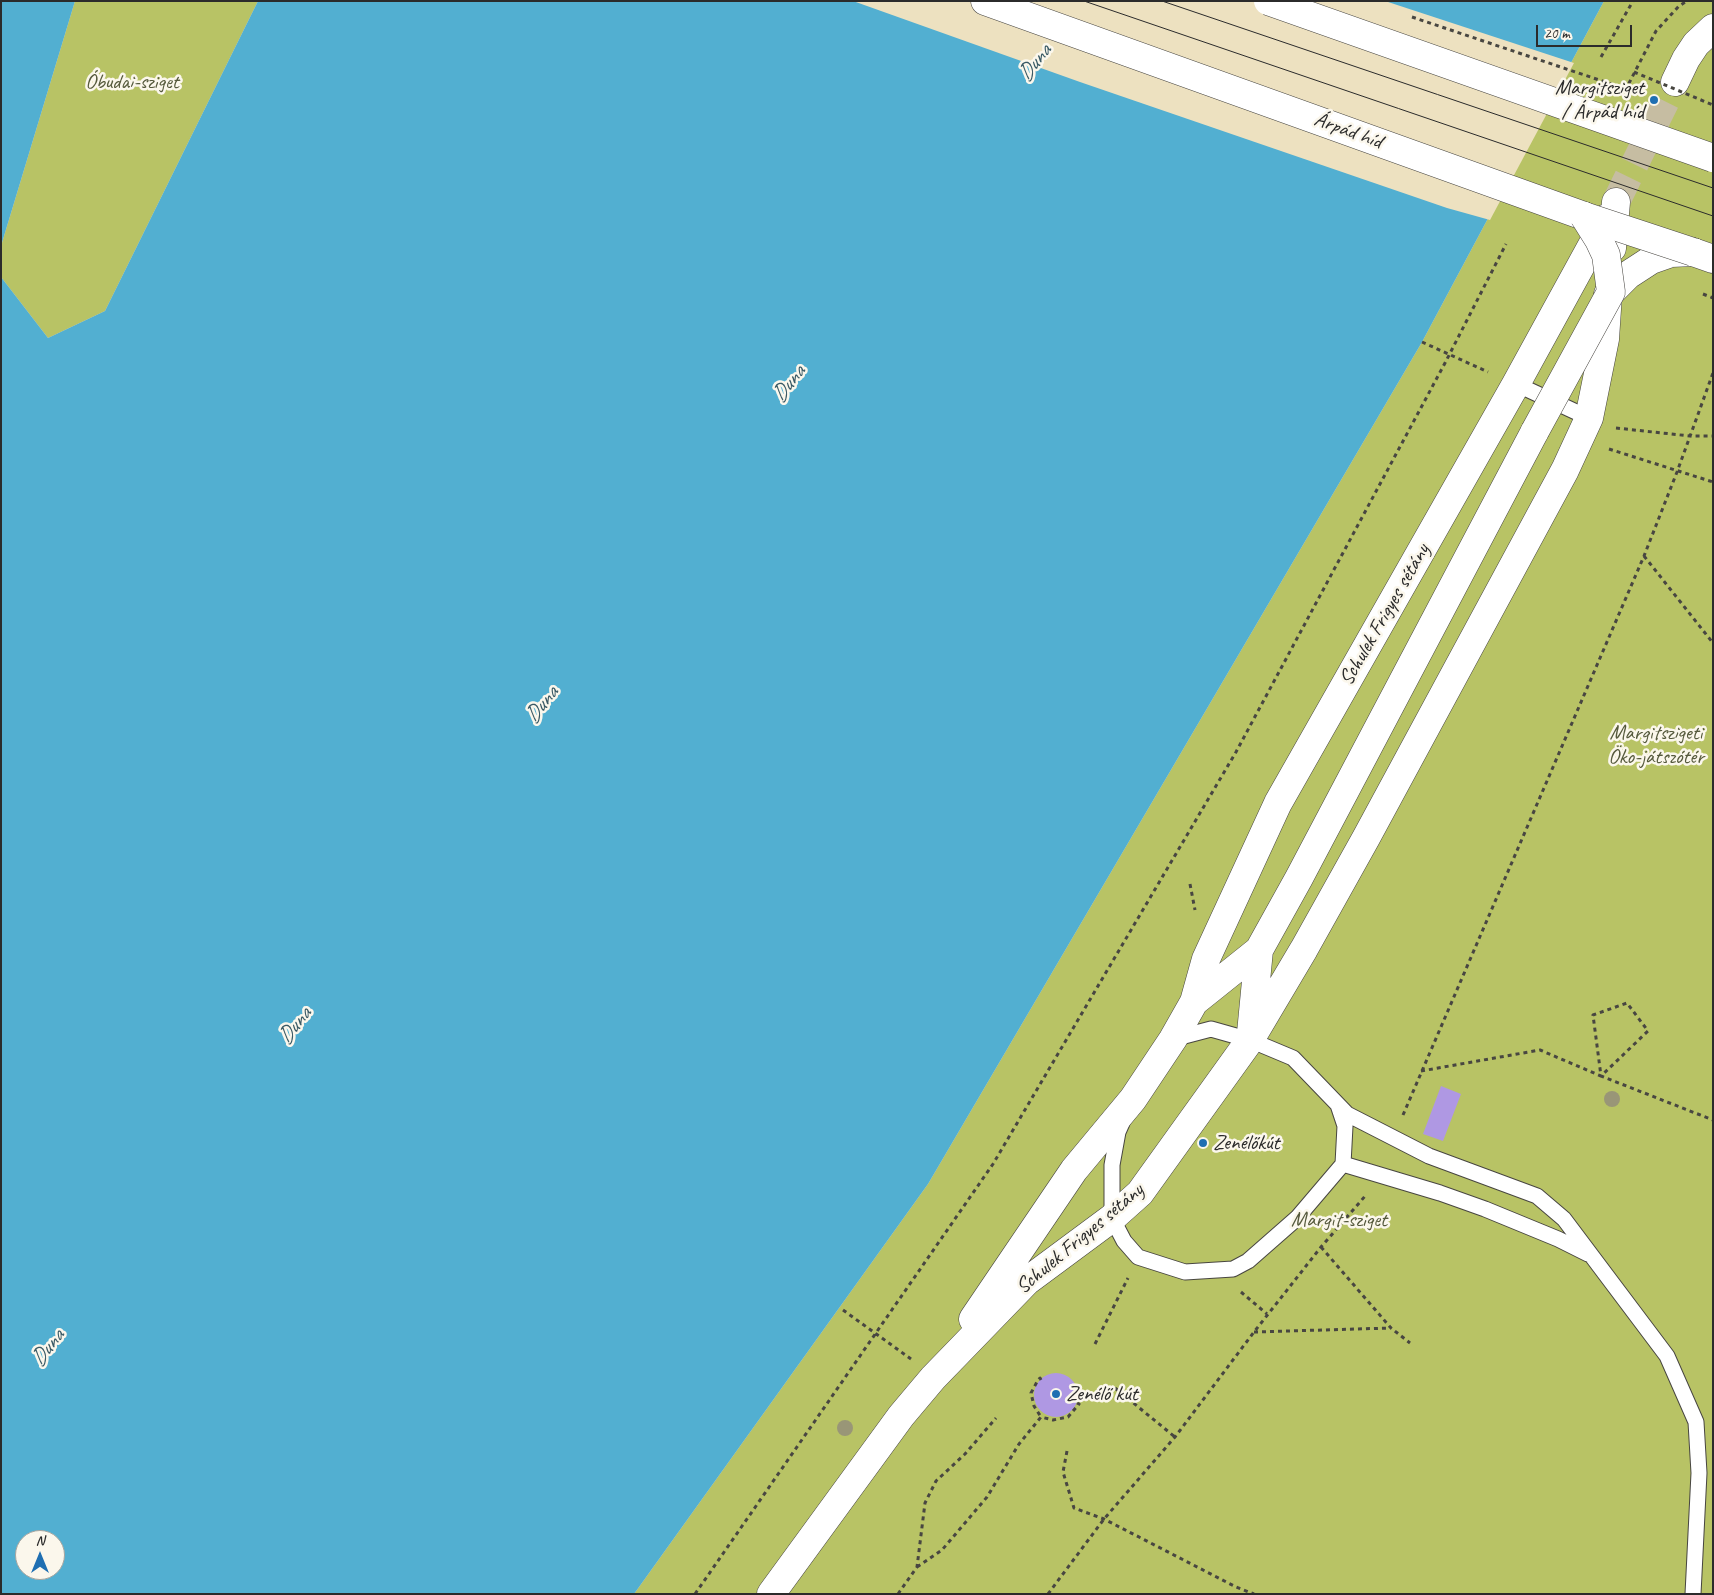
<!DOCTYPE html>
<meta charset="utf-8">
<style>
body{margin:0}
#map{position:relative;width:1714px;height:1595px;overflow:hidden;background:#ede1c0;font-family:Caveat,sans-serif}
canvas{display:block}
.frame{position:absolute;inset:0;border:2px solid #2b2b2b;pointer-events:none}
.north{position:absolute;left:15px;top:1530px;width:50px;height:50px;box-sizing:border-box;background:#fbf7ec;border:1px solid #a8a59f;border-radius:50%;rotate:0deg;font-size:14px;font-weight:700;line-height:20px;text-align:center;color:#2b2b2b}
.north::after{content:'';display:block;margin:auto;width:18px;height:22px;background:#1f6fb2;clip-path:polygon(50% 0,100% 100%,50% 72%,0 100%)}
.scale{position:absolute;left:1536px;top:25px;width:96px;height:22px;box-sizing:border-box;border:2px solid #2b2b2b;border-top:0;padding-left:6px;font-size:15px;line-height:18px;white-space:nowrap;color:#2b2b2b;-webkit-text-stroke:4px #fbf7ec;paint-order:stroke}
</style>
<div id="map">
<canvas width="1714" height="1595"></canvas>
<div class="frame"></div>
<div class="north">N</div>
<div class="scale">20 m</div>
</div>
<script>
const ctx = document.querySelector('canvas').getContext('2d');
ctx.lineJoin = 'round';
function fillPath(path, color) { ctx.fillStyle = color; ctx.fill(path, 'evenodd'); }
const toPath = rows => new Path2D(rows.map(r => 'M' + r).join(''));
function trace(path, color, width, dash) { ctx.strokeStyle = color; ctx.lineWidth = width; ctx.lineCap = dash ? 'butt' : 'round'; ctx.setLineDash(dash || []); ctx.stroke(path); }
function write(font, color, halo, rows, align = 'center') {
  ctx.font = font + ' Caveat,sans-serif'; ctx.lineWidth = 5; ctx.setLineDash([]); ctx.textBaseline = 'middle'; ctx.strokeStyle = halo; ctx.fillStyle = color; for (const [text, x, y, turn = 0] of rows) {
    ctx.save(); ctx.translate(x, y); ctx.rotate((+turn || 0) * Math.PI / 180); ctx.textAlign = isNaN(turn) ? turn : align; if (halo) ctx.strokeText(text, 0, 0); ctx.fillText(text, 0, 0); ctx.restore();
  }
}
const green = toPath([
 [75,1,258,1,105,311,48,338,1,277,1,246],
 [1604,1,1713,1,1713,1594,634,1594,928,1184,1422,342]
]);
const water = toPath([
 [1,1,75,1,1,246],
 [258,1,1604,1,1422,342,928,1184,634,1594,1,1594,1,277,48,338,105,311],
 [25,1540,55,1540,55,1570,25,1570]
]);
const pier = toPath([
 [853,1,1385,1,1574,63,1490,220,1447,208,1080,82]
]);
const building = toPath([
 [1441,1086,1461,1094,1443,1141,1423,1134],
 '1034 1395a22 22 0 1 1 44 0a22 22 0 1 1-44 0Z'
]);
const primaryTunnel = toPath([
 [1616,202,1675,82]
]);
const path = toPath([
 [1412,17,1626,89,1656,31,1679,6,1687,1],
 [1601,57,1633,1],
 [1703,294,1713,298],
 [1422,342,1488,372],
 [1616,428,1690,436,1713,436],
 [1609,449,1713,482],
 [1644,556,1713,643],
 [1190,884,1195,910],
 [1421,1071,1540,1050,1601,1076,1648,1031,1627,1003,1593,1015,1601,1076,1713,1120],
 [1403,1115,1644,556,1677,472,1713,373],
 [1321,1247,1391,1328,1410,1343],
 [1241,1292,1267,1314],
 [843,1310,911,1359],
 [1254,1332,1391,1328],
 [1095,1344,1128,1278],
 [1041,1380,1040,1378,1038,1380,1031,1393,1034,1406,1041,1417],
 [1115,1388,1175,1437],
 [1067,1451,1063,1472,1074,1508,1104,1519,1236,1587,1254,1594],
 [917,1567,942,1550,987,1497,1019,1444,1041,1417,1053,1420,1068,1417,1079,1404,1077,1403],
 [695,1594,993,1164,1236,752,1445,363,1506,244],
 [898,1594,917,1567,925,1503,936,1481,965,1454,996,1418],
 [1048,1594,1104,1519,1175,1437,1254,1332,1321,1247,1366,1195]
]);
const service = toPath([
 [1516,384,1589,418],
 [1173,1039,1211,1029,1250,1040,1293,1058,1347,1114,1429,1156,1537,1196,1564,1219,1667,1356,1696,1422,1699,1473,1693,1594],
 [1122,1123,1118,1132,1112,1165,1112,1218,1124,1241,1138,1257,1185,1272,1233,1269,1248,1261,1297,1218,1343,1164,1345,1126,1338,1105],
 [1343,1164,1440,1193,1485,1209,1558,1239,1588,1254]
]);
const minor = toPath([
 [1612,248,1616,202],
 [1611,292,1628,275,1651,260,1671,253,1693,252],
 [1194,1002,1259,950,1299,878,1535,431],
 [1251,1033,1259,950],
 [973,1319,1074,1170,1133,1099,1173,1039,1194,1002,1206,959,1278,803,1516,384,1607,218],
 [771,1594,901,1416,933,1378,1027,1281,1112,1218,1140,1193,1250,1040,1304,949,1366,838,1565,470,1589,418,1605,339,1608,294]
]);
const primary = toPath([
 [985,1,1584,216],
 [1675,82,1686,59,1696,44,1713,28],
 [1693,252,1713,259]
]);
const tram = toPath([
 [1084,1,1713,216],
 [1162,1,1713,188]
]);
const pathBridge = toPath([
 [1634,72,1713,105]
]);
const minorBridge = toPath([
 [1535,431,1611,292,1606,255,1599,240,1584,216]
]);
const primaryBridge = toPath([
 [1268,1,1713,158],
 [1584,216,1693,252]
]);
const trees = [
 [1612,1099],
 [845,1428]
];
const markers = [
 [1654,100,5,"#1f6fb2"],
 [1203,1143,5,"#1f6fb2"],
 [1056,1394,5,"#1f6fb2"]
];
const parkNames = [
 ["Óbudai-sziget",132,82],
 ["Margitszigeti",1656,733],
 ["Öko-játszótér",1656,757],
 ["Margit-sziget",1339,1220]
];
const poiNames = [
 ["Margitsziget",1644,88,"right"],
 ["/ Árpád híd",1644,112,"right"],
 ["Zenélőkút",1213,1143],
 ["Zenélő kút",1066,1394]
];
const streetNames = [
 ["Árpád híd",1348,131,20],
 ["Schulek Frigyes sétány",1385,615,-60],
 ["Schulek Frigyes sétány",1080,1239,-40]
];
const waterNames = [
 ["Duna",1035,63,-52],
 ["Duna",789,384,-52],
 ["Duna",542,705,-52],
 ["Duna",295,1026,-52],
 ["Duna",48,1348,-52]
];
fillPath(green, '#b8c365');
fillPath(water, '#52afd1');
fillPath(pier, '#ede1c0');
fillPath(building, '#af98e3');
trace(primaryTunnel, '#c6bda2', 28, [28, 14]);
trace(service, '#484641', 17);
trace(minor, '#484641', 29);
trace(primary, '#484641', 29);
trace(path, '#484641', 3, [4, 4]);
trace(service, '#fff', 15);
trace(minor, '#fff', 28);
trace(primary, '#fff', 28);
trace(tram, '#2b2b2b', 1);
trace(minorBridge, '#484641', 29, []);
trace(primaryBridge, '#484641', 29, []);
trace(pathBridge, '#484641', 3, [4, 4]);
trace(minorBridge, '#fff', 28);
trace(primaryBridge, '#fff', 28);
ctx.fillStyle = '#999677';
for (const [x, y] of trees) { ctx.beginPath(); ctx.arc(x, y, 8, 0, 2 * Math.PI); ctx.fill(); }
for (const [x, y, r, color] of markers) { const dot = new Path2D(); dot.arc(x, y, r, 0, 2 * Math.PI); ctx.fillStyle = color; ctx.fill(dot); trace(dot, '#fbf7ec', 2); }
write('21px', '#55593c', '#fbf7ec', parkNames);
write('21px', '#2b2b2b', '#fbf7ec', poiNames, 'left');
write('21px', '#2b2b2b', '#fbf7ec', streetNames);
write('italic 22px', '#395965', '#fbf7ec', waterNames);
</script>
